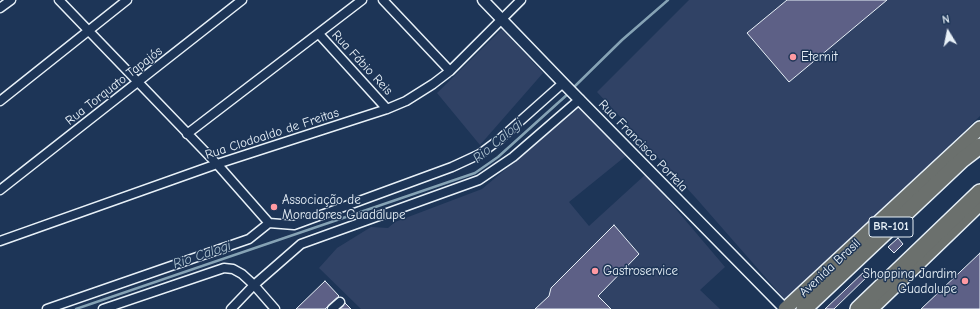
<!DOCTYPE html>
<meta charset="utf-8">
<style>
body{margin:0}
#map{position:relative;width:980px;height:309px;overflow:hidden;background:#1d3557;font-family:"Comic Neue",sans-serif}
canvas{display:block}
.north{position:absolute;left:928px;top:12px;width:40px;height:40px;-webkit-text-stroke:3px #1d3557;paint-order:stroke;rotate:350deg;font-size:11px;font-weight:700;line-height:16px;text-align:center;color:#e8f1f8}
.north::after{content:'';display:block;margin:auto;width:14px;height:18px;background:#e8f1f8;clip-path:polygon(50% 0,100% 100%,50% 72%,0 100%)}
</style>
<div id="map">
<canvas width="980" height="309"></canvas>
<div class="north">N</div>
</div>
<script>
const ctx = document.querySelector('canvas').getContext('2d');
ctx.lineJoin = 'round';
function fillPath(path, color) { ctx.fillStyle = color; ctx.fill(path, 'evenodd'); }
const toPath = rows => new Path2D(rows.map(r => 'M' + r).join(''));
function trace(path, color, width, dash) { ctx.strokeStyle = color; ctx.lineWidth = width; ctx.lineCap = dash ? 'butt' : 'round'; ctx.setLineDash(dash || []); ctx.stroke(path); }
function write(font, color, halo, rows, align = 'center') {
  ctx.font = font + ' "Comic Neue",sans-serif'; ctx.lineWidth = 3; ctx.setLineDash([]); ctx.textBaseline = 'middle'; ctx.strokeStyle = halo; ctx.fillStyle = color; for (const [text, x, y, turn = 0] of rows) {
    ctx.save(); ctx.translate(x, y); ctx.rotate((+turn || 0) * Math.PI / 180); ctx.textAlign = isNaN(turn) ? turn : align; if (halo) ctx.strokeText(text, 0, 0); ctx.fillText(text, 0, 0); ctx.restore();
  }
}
const built = toPath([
 [689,0,980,0,980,116,787,302,695,197,597,92],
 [502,29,543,73,480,145,437,93],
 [580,107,627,155,569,202,589,226,646,174,725,267,700,290,720,309,361,309,319,268,337,248,371,227,388,228,395,222,482,189]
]);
const stream = toPath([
 [572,89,622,40,668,0],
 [76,309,475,173,498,157,569,93]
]);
const building = toPath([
 [787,0,887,0,789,82,747,33,787,0],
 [614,225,639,254,598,296,611,309,535,309,549,296,551,288,614,225],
 [898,238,903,244,894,253,888,247,898,238],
 [980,253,980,309,921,309,980,253],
 [867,269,871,273,834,309,825,309,867,269],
 [325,281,339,296,325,309,296,309,325,281],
 [345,303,351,309,339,309,345,303]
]);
const minor = toPath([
 [59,0,217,164,269,223],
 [383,0,450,71],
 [0,8,11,0],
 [319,34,387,109],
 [0,101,127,0],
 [187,134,362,0],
 [0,190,242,0],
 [0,241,217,164,387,109,406,101,433,84,450,71,521,0],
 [47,309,249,239,269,223,294,225,452,167,480,154,500,139,563,83],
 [103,309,224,268,233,269,242,274,254,285,301,244,479,180,513,157,580,99],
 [231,309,254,285,275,309],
 [332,309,340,302]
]);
const tertiary = toPath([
 [483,0,565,85,785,309]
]);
const primary = toPath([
 [785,309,980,128],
 [871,309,980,204]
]);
const motorway = toPath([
 [804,309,962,160,980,146],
 [858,309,980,192]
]);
const markers = [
 [793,57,4,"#ff9aa2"],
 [274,207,4,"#ff9aa2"],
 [595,271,4,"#ff9aa2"],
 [965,281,4,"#ff9aa2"]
];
const shields = [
 [891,227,44]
];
const shieldNames = [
 ["BR-101",891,227]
];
const poiNames = [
 ["Eternit",801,57],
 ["Associação de",282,200],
 ["Moradores Guadalupe",282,215],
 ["Gastroservice",603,271],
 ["Shopping Jardim",957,274,"right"],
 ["Guadalupe",957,289,"right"]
];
const streetNames = [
 ["Rua Fábio Reis",362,63,47],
 ["Rua Torquato Tapajós",114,86,-38],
 ["Rua Clodoaldo de Freitas",272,134,-18],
 ["Rua Francisco Portela",643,146,46],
 ["Avenida Brasil",830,268,-43]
];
const waterNames = [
 ["Rio Calogi",498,141,-40],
 ["Rio Calogi",202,255,-19]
];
fillPath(built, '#304265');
trace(stream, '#86a3b5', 2.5);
fillPath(building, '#5d6086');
trace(building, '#e8f1f8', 1);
trace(minor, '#e8f1f8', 11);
trace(tertiary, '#e8f1f8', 13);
trace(primary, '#e8f1f8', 16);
trace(motorway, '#e8f1f8', 18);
trace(minor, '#1d3557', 8);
trace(tertiary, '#1d3557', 10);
trace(primary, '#6b706d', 13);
trace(motorway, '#6b706d', 15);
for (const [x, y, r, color] of markers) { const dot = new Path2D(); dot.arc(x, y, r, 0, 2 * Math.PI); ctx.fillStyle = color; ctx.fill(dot); trace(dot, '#1d3557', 1.5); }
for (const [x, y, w] of shields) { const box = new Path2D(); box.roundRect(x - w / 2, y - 10, w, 20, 3); ctx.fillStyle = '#1d3557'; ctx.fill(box); trace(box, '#e8f1f8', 1); }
write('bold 12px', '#e8f1f8', null, shieldNames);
write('13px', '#e8f1f8', '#1d3557', poiNames, 'left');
write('13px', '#e8f1f8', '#1d3557', streetNames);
write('italic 14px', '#afc4d1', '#1d3557', waterNames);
</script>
